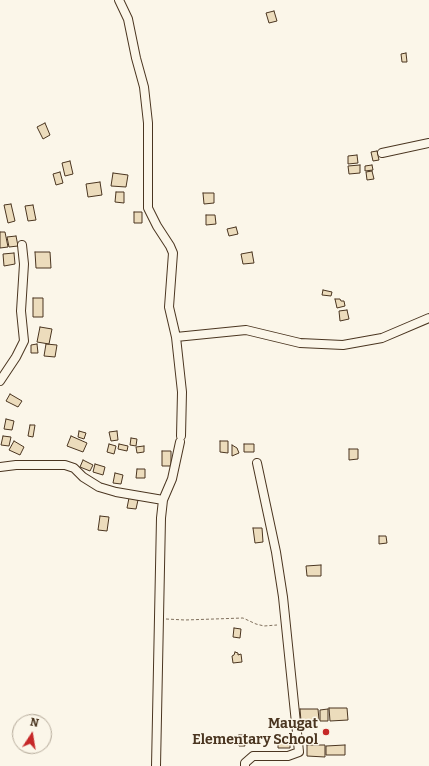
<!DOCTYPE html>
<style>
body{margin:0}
#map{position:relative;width:429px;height:766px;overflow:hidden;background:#fbf6e9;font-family:Bitter,serif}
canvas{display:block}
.north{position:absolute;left:12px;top:714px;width:40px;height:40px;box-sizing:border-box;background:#fbf6e9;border:1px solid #b4a999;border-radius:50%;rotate:12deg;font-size:11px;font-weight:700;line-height:16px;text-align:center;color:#4a3520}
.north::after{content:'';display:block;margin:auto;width:14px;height:18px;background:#c62828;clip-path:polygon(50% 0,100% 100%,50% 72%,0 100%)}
</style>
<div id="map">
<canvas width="429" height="766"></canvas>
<div class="north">N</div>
</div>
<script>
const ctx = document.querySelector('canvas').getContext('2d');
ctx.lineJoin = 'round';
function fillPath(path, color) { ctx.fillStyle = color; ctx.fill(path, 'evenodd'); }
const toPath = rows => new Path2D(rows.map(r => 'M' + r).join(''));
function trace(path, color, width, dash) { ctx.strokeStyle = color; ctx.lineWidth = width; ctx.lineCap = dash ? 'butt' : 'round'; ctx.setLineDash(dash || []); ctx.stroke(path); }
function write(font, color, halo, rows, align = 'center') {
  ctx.font = font + ' Bitter,serif'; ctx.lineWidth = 3; ctx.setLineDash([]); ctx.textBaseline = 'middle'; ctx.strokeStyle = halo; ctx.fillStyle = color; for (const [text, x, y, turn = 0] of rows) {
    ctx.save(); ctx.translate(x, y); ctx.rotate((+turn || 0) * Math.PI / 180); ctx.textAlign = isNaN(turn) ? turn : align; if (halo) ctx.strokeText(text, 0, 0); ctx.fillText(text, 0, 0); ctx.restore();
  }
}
const building = toPath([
 [274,11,277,21,269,23,266,13,274,11],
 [406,53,407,62,402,62,401,54,406,53],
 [45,123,50,135,43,139,37,127,45,123],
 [377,151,379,160,373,161,371,152,377,151],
 [357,155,358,163,348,164,348,156,357,155],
 [70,161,73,174,65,176,62,163,70,161],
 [360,165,360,173,349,174,348,166,360,165],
 [372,165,373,170,365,171,365,166,372,165],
 [372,171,374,179,367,180,366,172,372,171],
 [60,172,63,183,56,185,53,174,60,172],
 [113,173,128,175,126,187,111,186,113,173],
 [100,182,102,195,88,197,86,184,100,182],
 [116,192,124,192,124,203,115,202,116,192],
 [203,193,214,193,214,203,204,204,203,193],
 [11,204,15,221,8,223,4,205,11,204],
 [33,205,36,220,28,221,25,206,33,205],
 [134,212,142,212,142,223,134,223,134,212],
 [206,215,215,215,216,224,206,225,206,215],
 [236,227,238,234,229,236,227,229,236,227],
 [0,232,5,232,8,247,0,248,0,232],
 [16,236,18,246,9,247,7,237,16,236],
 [35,252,50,252,51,268,36,268,35,252],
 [252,252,254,263,243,264,241,254,252,252],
 [14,253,15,264,4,266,3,254,14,253],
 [323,290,332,292,331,296,322,295,323,290],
 [33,298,43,298,43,317,33,317,33,298],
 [335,299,340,299,341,301,344,301,345,306,337,308,335,299],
 [347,310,349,319,340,321,339,311,347,310],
 [40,327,52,329,49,344,37,342,40,327],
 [37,344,38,353,31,353,31,345,37,344],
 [46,344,57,345,55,357,44,356,46,344],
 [10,394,22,401,18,407,6,401,10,394],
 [6,419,14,421,12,430,4,429,6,419],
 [30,425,35,425,33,437,28,436,30,425],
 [79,431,86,433,84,439,78,437,79,431],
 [117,431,118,440,111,441,109,432,117,431],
 [3,436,11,437,9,446,1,445,3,436],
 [71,436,87,443,83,452,67,446,71,436],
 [131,438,137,439,136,446,130,445,131,438],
 [14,441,24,447,20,455,9,450,14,441],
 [220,441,228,441,228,453,220,452,220,441],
 [109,444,116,446,114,454,107,452,109,444],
 [119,444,128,446,127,451,118,449,119,444],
 [244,444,254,444,254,452,244,452,244,444],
 [232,445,237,448,239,453,232,456,232,445],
 [144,446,144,452,137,453,136,447,144,446],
 [349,449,358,449,358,459,349,460,349,449],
 [162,451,171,451,171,466,162,466,162,451],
 [83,460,93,465,90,471,80,467,83,460],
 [95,464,105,467,103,475,93,472,95,464],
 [137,469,145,469,145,478,136,478,137,469],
 [115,473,123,475,121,484,113,483,115,473],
 [129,498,138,500,136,509,127,508,129,498],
 [100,516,109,517,107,531,98,530,100,516],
 [253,528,262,528,263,542,255,543,253,528],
 [379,536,386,536,387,543,379,544,379,536],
 [321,565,321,576,307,576,306,566,321,565],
 [234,628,241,629,240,638,233,637,234,628],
 [235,652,238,653,238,655,241,654,242,662,233,663,232,656,234,655,235,652],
 [329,708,347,708,348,720,330,721,329,708],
 [300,709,318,709,319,720,301,721,300,709],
 [328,709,328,721,320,721,320,710,328,709],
 [239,735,245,735,245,746,239,746,239,735],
 [278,737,290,737,290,748,278,748,278,737],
 [307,745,325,745,325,757,307,756,307,745],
 [345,745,345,755,326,755,326,746,345,745]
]);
const path = toPath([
 [166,619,185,620,243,618,256,624,264,626,277,625]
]);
const minor = toPath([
 [119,0,128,19,136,58,144,87,148,123,148,208,157,226,170,246,173,253,169,307,176,337,182,392,181,436],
 [382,153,429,143],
 [176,337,246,330,300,343,343,345,382,338,429,318],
 [0,381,16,357,24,341,21,311,24,264,22,245],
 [0,467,16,465,65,465,74,468,83,477,99,487,116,492,163,500],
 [156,766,161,518,163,500,172,479,180,442],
 [245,766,245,763,253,756,288,756,299,752,283,597,276,552,257,463]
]);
const markers = [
 [326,732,4,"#c62828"]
];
const poiNames = [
 ["Maugat",318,724],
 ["Elementary School",318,740]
];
fillPath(building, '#ecdcbc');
trace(building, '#4a3520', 1);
trace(minor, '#4a3520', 10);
trace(path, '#7f6f5c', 1, [3, 2]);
trace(minor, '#fbf6e9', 8);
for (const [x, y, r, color] of markers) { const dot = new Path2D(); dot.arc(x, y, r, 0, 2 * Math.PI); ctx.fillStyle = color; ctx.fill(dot); trace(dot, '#fbf6e9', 1.5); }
write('bold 14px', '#4a3520', '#fbf6e9', poiNames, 'right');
</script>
